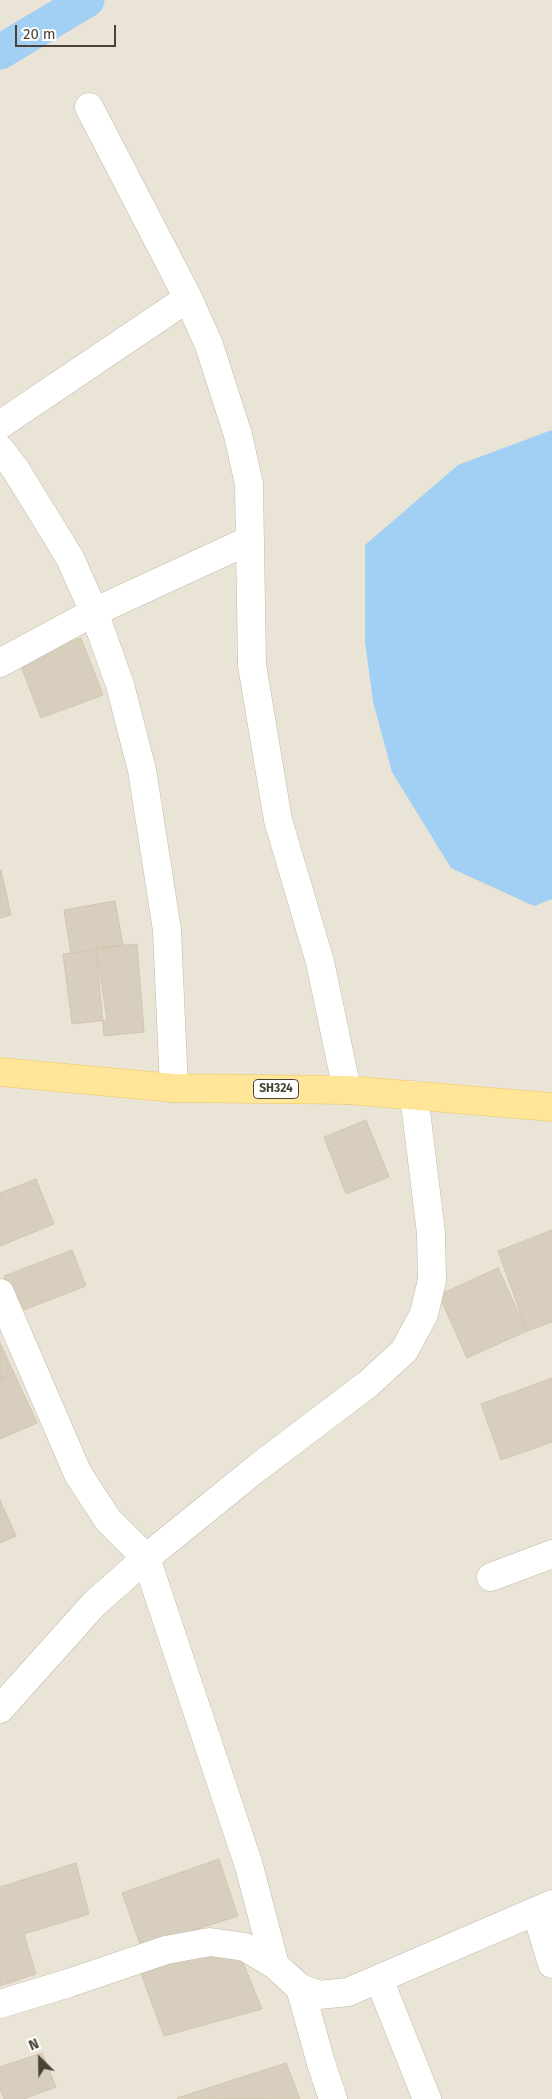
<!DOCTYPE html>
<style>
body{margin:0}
#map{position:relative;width:552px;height:2099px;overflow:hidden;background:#f5f2e9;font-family:"Fira Sans",sans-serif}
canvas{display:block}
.north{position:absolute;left:15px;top:2034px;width:50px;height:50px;-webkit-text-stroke:4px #fff;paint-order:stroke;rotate:337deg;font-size:14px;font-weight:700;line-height:20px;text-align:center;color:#494336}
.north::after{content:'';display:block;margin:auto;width:18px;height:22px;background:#494336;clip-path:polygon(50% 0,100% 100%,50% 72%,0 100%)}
.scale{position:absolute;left:15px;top:25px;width:101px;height:22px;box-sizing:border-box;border:2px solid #494336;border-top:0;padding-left:6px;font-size:15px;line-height:18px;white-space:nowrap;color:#494336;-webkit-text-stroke:4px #fff;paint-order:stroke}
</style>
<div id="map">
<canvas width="552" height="2099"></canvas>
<div class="north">N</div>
<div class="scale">20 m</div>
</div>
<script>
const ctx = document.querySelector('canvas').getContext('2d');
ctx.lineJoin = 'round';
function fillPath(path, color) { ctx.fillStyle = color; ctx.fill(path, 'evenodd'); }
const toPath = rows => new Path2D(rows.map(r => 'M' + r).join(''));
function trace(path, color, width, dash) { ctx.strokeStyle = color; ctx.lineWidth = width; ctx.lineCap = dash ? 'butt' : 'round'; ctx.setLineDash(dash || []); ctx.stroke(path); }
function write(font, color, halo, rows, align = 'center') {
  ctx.font = font + ' "Fira Sans",sans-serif'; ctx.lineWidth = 4; ctx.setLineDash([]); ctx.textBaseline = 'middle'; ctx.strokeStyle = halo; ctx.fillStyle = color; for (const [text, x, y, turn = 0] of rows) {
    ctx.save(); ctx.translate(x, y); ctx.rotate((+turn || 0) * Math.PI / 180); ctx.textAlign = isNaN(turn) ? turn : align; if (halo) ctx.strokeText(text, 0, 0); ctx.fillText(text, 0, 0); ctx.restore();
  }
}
const residential = toPath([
 [0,0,552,0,552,2099,0,2099]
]);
const water = toPath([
 [552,430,552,899,534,906,451,868,392,772,373,702,365,642,365,545,458,465]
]);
const canal = toPath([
 [0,52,87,0]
]);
const building = toPath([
 [81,638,103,695,41,718,19,661,81,638],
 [1,870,11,915,0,918,0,870,1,870],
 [115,901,123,945,71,954,64,910,115,901],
 [137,944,144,1032,104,1036,96,948,137,944],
 [96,948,107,1020,72,1024,63,954,81,952,96,948],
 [366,1120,389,1177,346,1194,324,1137,366,1120],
 [36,1179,54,1224,0,1246,0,1193,36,1179],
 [552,1230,552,1322,527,1331,498,1251,552,1230],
 [72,1250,86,1286,18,1312,4,1276,72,1250],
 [498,1268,527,1331,467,1358,439,1295,498,1268],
 [0,1343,14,1373,0,1379,0,1343],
 [14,1373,37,1423,0,1439,0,1379,14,1373],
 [552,1378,552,1442,501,1460,481,1404,552,1378],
 [0,1500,16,1536,0,1543,0,1500],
 [219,1859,238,1916,141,1947,122,1893,219,1859],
 [76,1863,89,1914,24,1934,36,1974,0,1986,0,1887,76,1863],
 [208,1951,242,1960,262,2009,164,2036,140,1971,208,1951],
 [42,2053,56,2087,24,2099,4,2099,0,2089,0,2067,42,2053],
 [286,2063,300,2099,177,2098,286,2063]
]);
const minor = toPath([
 [89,107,188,298,209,345,238,435,249,484,252,665,278,820,320,962,347,1090],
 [0,425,188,298],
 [0,449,16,470,70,558,94,612,120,685,142,770,167,930,174,1088],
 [0,663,94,612,250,540],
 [0,1293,78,1474,108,1520,146,1558,249,1866,275,1965],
 [491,1577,552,1554],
 [0,1709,94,1604,146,1558,257,1468,368,1384,404,1351,424,1314,432,1280,431,1233,414,1095],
 [536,1911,552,1964],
 [379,1979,427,2099],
 [300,1988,321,2063,333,2099],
 [0,2004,69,1983,166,1950,210,1942,245,1947,275,1965,300,1988,319,1995,348,1992,552,1904]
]);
const major = toPath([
 [0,1072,174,1088,347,1090,552,1107]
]);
const shields = [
 [276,1089,45]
];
const shieldNames = [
 ["SH324",276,1089]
];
fillPath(residential, '#e9e4d6');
fillPath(water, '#a2d0f5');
trace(canal, '#a2d0f5', 35);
fillPath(building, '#d8cebd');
trace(building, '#d3c6b0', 1);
trace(minor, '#c1baaa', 29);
trace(major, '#ebc661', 29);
trace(minor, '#fff', 28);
trace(major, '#ffe598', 28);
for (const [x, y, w] of shields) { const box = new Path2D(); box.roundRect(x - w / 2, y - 9.5, w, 19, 4); ctx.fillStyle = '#fff'; ctx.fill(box); trace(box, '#494336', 1); }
write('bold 12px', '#494336', null, shieldNames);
</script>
